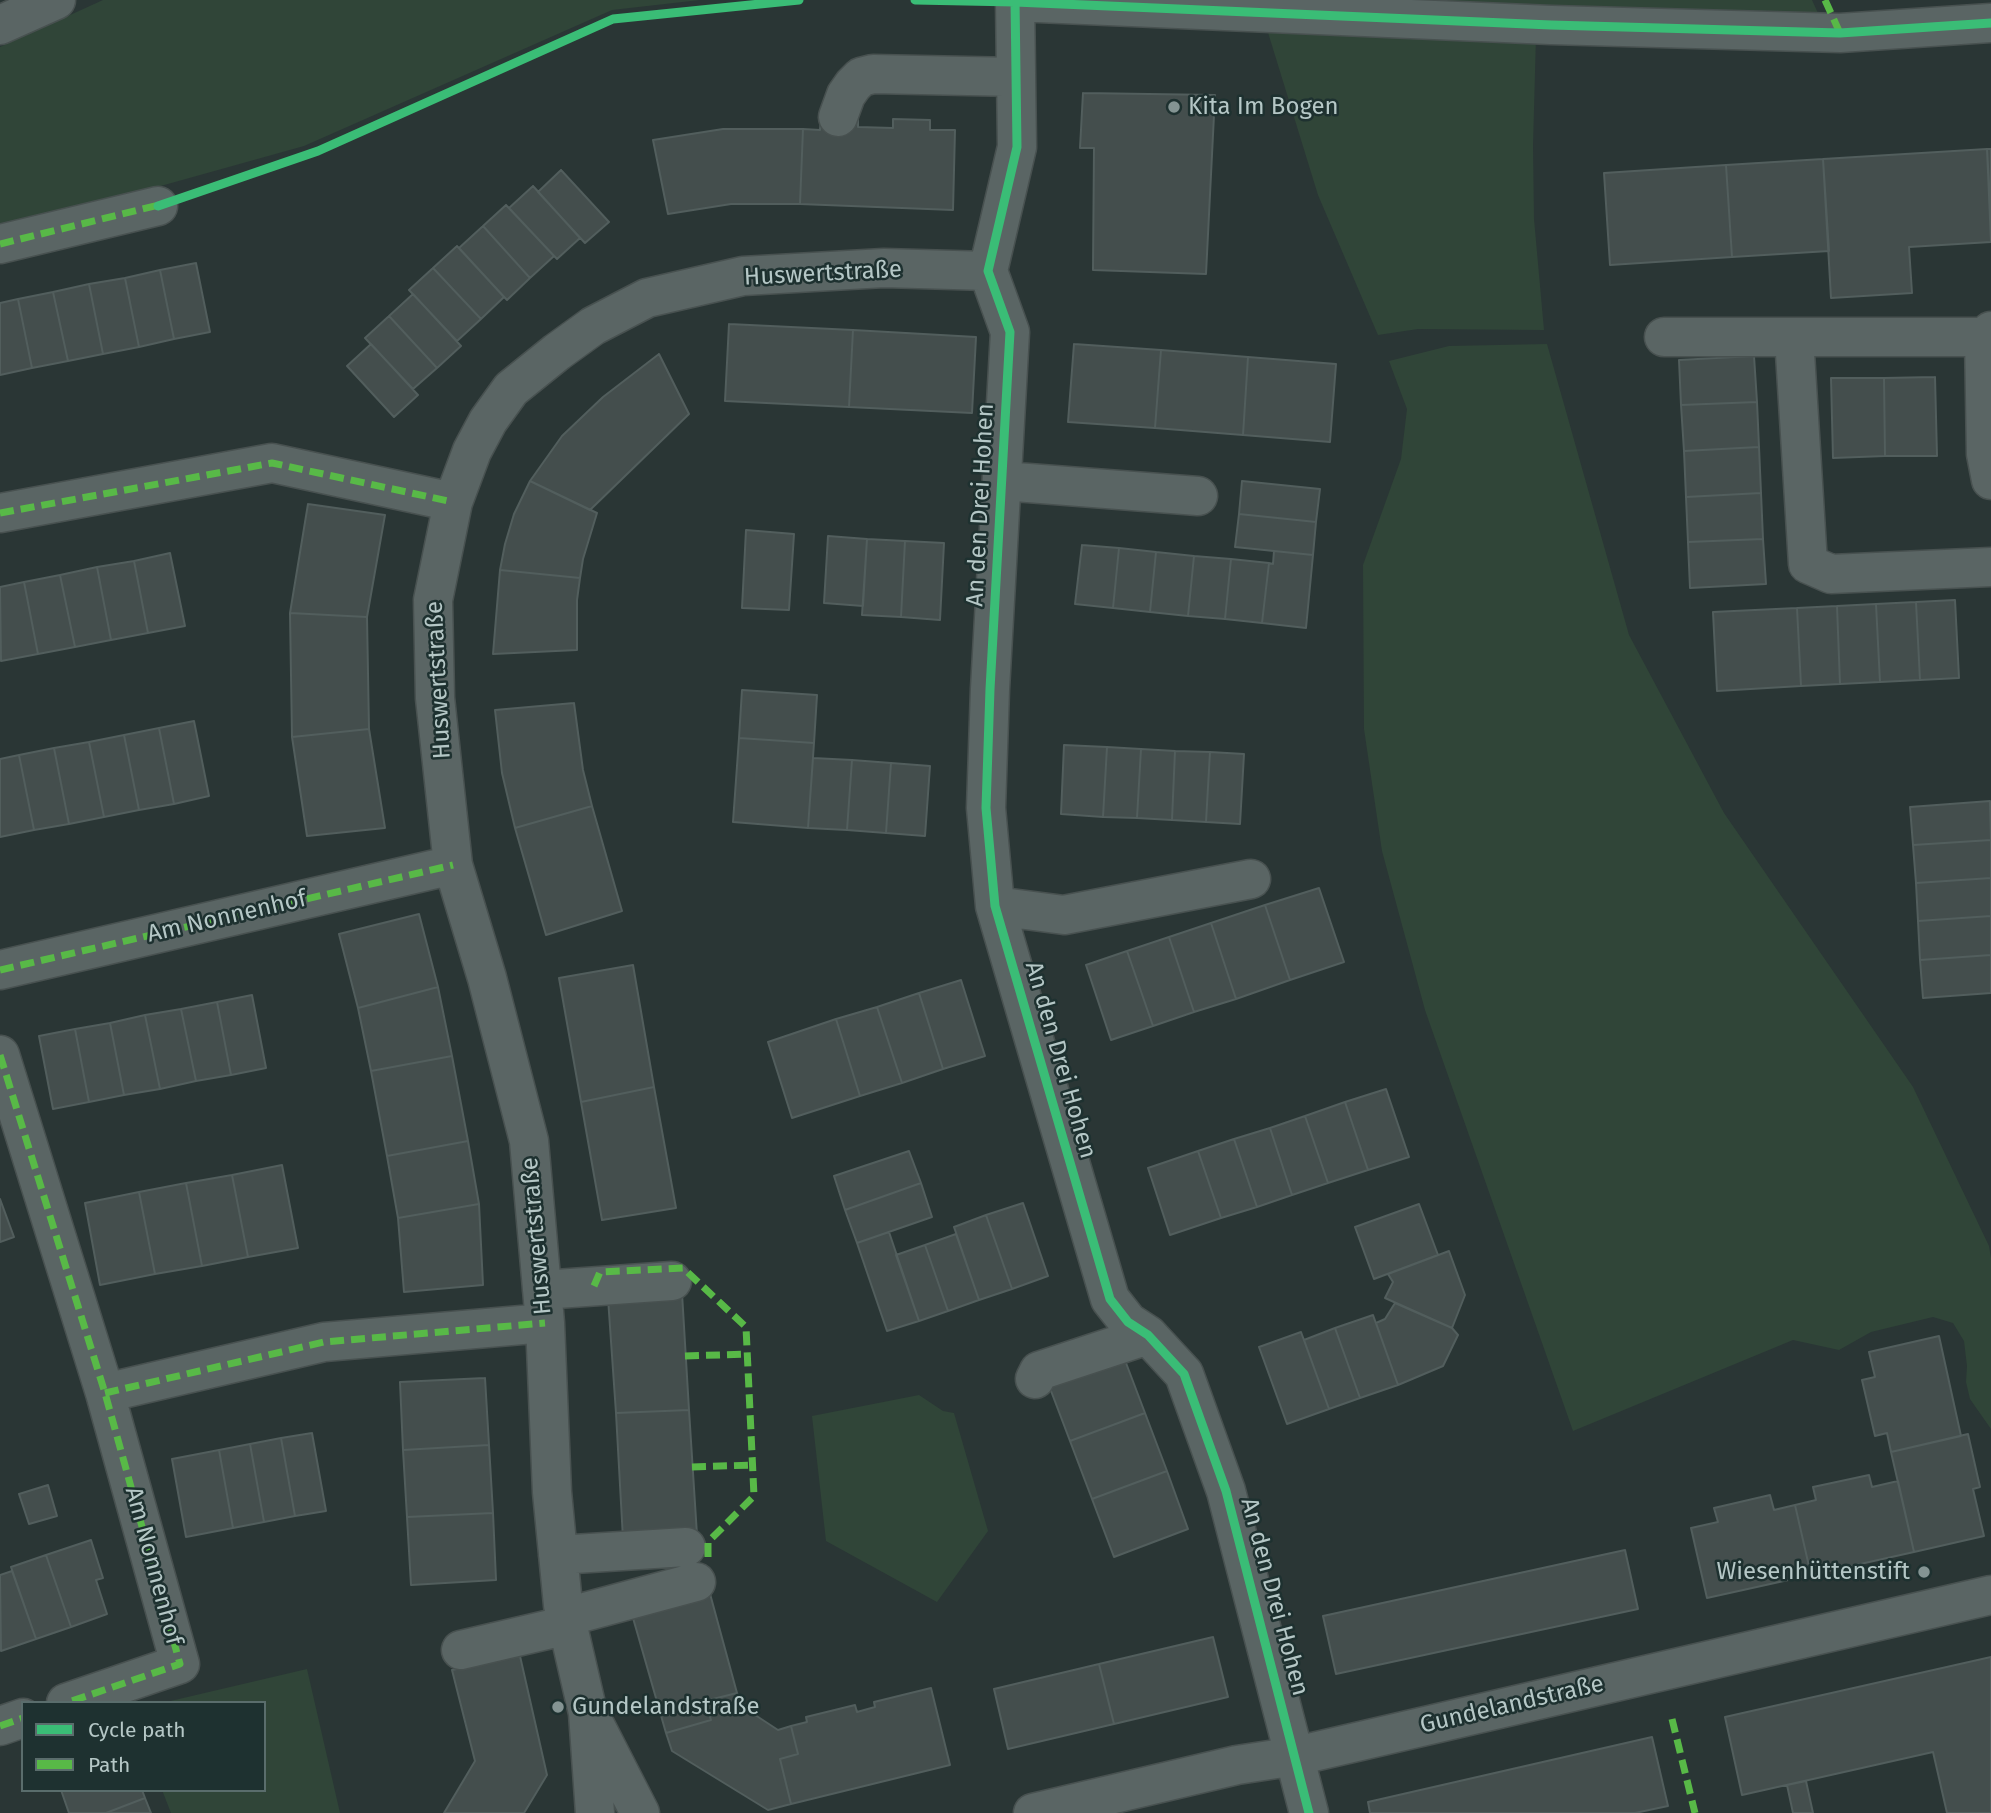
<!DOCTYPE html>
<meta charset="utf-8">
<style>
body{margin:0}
#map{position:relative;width:1991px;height:1813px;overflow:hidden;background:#2a3635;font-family:"Fira Sans",sans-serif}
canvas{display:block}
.legend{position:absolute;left:21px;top:1701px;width:245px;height:91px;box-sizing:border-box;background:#1e3130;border:2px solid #5a6d6c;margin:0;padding:9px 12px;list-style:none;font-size:21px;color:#b5c7c6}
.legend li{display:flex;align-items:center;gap:14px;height:35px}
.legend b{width:35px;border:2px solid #5a6d6c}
</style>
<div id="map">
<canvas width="1991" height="1813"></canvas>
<ul class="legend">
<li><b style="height:9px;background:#3abd76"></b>Cycle path</li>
<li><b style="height:9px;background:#58b947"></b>Path</li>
</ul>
</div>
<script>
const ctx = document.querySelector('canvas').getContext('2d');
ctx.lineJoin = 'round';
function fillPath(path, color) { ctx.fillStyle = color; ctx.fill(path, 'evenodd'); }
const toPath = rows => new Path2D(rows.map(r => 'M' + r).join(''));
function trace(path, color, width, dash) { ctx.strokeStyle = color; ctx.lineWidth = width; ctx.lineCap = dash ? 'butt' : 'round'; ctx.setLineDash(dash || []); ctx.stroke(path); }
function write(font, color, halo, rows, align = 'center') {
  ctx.font = font + ' "Fira Sans",sans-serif'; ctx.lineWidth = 5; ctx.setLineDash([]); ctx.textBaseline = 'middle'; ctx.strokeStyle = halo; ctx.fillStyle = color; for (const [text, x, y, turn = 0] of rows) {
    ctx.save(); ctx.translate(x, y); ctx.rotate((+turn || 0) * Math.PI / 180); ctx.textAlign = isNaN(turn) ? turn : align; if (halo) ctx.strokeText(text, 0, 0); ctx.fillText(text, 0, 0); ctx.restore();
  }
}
const green = toPath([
 [103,0,700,0,612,10,304,146,132,194,0,224,0,47],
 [1266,0,1812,0,1822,22],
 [1266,26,1536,36,1533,146,1534,219,1544,330,1418,329,1378,335,1318,195],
 [1547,344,1629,635,1724,813,1913,1087,1989,1246,1991,1258,1991,1429,1970,1399,1966,1382,1967,1366,1964,1341,1953,1323,1933,1317,1871,1332,1839,1350,1793,1340,1573,1431,1425,1010,1382,851,1364,729,1363,565,1401,459,1407,409,1389,361,1449,346],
 [919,1395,943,1411,954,1413,988,1531,937,1602,826,1541,812,1416],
 [307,1669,340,1813,171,1813,162,1790,264,1790,264,1703,162,1703]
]);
const building = toPath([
 [1083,93,1215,95,1206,274,1093,270,1094,148,1080,148,1083,93],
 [821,116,858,118,858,127,893,128,893,119,930,120,930,130,955,130,953,210,800,204,803,129,820,130,821,116],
 [723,129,803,129,800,204,731,204,668,214,653,140,723,129],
 [1987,149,1991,242,1909,247,1912,293,1831,298,1823,159,1987,149],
 [1987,149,1991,149,1991,217,1987,149],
 [1823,159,1829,251,1732,257,1726,165,1823,159],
 [1726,165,1732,257,1610,265,1604,173,1726,165],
 [561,170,609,222,585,243,538,192,561,170],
 [533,186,580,238,557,259,509,208,533,186],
 [506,205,554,256,530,278,483,226,506,205],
 [483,226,530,278,507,300,459,248,483,226],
 [457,246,504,297,481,319,433,268,457,246],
 [196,263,210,332,174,339,160,270,196,263],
 [433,268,481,319,457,341,409,290,433,268],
 [160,270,174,339,139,347,125,278,160,270],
 [125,278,139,347,103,354,89,284,125,278],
 [89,284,103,354,68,361,53,292,89,284],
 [53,292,68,361,32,368,18,299,53,292],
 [413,294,461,346,437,368,389,316,413,294],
 [18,299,32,368,0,375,0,303,18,299],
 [389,316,437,368,413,389,365,338,389,316],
 [729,324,853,330,849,407,725,401,729,324],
 [853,330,976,337,972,413,849,407,853,330],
 [371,344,418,395,394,417,347,366,371,344],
 [1074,344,1161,350,1155,428,1068,422,1074,344],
 [1161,350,1248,357,1243,435,1155,428,1161,350],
 [659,354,689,414,590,510,530,481,562,436,603,397,659,354],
 [1754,356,1757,402,1681,405,1679,360,1754,356],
 [1248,357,1336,364,1330,442,1243,435,1248,357],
 [1935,377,1937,456,1885,456,1884,378,1935,377],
 [1831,378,1884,378,1885,456,1833,458,1831,378],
 [1757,402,1759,447,1684,451,1681,405,1757,402],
 [1759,447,1761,493,1686,497,1684,451,1759,447],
 [530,481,597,513,583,559,580,578,500,570,505,544,514,514,530,481],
 [1242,481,1320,489,1316,522,1239,514,1242,481],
 [1761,493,1763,539,1688,542,1686,497,1761,493],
 [308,504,385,515,367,617,290,613,308,504],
 [1239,514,1316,522,1313,555,1235,547,1239,514],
 [746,530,794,534,789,610,742,608,746,530],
 [828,536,867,539,863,606,824,603,828,536],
 [867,539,905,541,901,617,862,615,867,539],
 [1763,539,1766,584,1690,588,1688,542,1763,539],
 [905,541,944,543,940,620,901,617,905,541],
 [1082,545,1119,548,1113,608,1075,604,1082,545],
 [1119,548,1156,552,1150,612,1113,608,1119,548],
 [1274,551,1313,555,1306,628,1262,623,1269,563,1273,564,1274,551],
 [1156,552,1194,556,1188,616,1150,612,1156,552],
 [170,553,185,626,148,633,134,561,170,553],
 [1194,556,1231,559,1225,619,1188,616,1194,556],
 [1231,559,1269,563,1262,623,1225,619,1231,559],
 [134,561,148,633,111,640,97,567,134,561],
 [97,567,111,640,75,647,60,575,97,567],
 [500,570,580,578,577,600,577,650,493,654,500,570],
 [60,575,75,647,38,654,24,582,60,575],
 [24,582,38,654,1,661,0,587,24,582],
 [1955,600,1959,678,1920,680,1916,602,1955,600],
 [1916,602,1920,680,1880,682,1876,604,1916,602],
 [1876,604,1880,682,1840,684,1837,606,1876,604],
 [1837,606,1840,684,1801,686,1797,608,1837,606],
 [1797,608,1801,686,1717,691,1713,612,1797,608],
 [290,613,367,617,369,729,292,737,290,613],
 [742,690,817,695,814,743,739,738,742,690],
 [574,703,583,770,592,806,515,828,502,773,495,710,574,703],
 [194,721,209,796,174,804,159,728,194,721],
 [159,728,174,804,139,810,124,735,159,728],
 [369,729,385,828,307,836,292,737,369,729],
 [124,735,139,810,104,817,89,742,124,735],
 [739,738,814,743,808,828,733,822,739,738],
 [89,742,104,817,69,824,54,748,89,742],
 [1064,745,1107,747,1103,817,1061,814,1064,745],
 [1107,747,1141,749,1137,818,1103,817,1107,747],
 [54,748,69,824,34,830,19,755,54,748],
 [1141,749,1175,751,1172,820,1137,818,1141,749],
 [1175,751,1210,752,1206,822,1172,820,1175,751],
 [1210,752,1244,754,1240,824,1206,822,1210,752],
 [19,755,34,830,0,837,0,759,19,755],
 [813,758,852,760,847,830,808,828,813,758],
 [852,760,891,763,886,833,847,830,852,760],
 [891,763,930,766,925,836,886,833,891,763],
 [1990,801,1991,840,1913,845,1910,807,1990,801],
 [592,806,622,911,546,935,515,828,592,806],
 [1991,840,1991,878,1916,883,1913,845,1991,840],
 [1991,878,1991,916,1918,921,1916,883,1991,878],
 [1319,888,1344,962,1290,980,1265,905,1319,888],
 [1265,905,1290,980,1236,999,1211,923,1265,905],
 [419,914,438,987,358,1008,339,934,419,914],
 [1991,916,1991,955,1920,960,1918,921,1991,916],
 [1211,923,1236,999,1194,1012,1169,937,1211,923],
 [1169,937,1194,1012,1153,1026,1127,951,1169,937],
 [1127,951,1153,1026,1111,1040,1086,965,1127,951],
 [1991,955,1991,993,1923,998,1920,960,1991,955],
 [633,965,654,1087,581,1102,559,978,633,965],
 [961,980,985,1056,943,1069,919,993,961,980],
 [438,987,452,1056,371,1071,358,1008,438,987],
 [919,993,943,1069,902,1083,877,1007,919,993],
 [252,995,266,1068,231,1075,217,1002,252,995],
 [217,1002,231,1075,196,1081,181,1009,217,1002],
 [877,1007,902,1083,860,1096,836,1019,877,1007],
 [181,1009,196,1081,160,1089,145,1015,181,1009],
 [145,1015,160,1089,124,1095,110,1023,145,1015],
 [836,1019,860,1096,792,1118,768,1042,836,1019],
 [110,1023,124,1095,89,1102,75,1029,110,1023],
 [75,1029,89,1102,53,1109,39,1036,75,1029],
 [452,1056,468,1141,387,1156,371,1071,452,1056],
 [654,1087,676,1208,602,1220,581,1102,654,1087],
 [1386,1089,1409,1157,1368,1170,1345,1102,1386,1089],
 [1345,1102,1368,1170,1328,1183,1305,1116,1345,1102],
 [1305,1116,1328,1183,1292,1195,1270,1128,1305,1116],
 [1270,1128,1292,1195,1257,1207,1234,1139,1270,1128],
 [1234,1139,1257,1207,1221,1218,1198,1151,1234,1139],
 [468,1141,479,1204,398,1218,387,1156,468,1141],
 [909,1151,921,1183,845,1210,834,1176,909,1151],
 [1198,1151,1221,1218,1170,1235,1148,1168,1198,1151],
 [282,1165,298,1248,248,1257,232,1175,282,1165],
 [232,1175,248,1257,202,1266,186,1183,232,1175],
 [186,1183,202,1266,155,1274,139,1192,186,1183],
 [921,1183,932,1217,857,1243,845,1210,921,1183],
 [139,1192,155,1274,100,1285,85,1203,139,1192],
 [0,1199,14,1237,0,1242,0,1199],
 [1023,1203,1048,1276,1012,1289,986,1215,1023,1203],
 [479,1204,483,1285,404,1292,398,1218,479,1204],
 [1419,1204,1438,1255,1374,1279,1355,1227,1419,1204],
 [986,1215,1012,1289,979,1300,954,1227,986,1215],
 [889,1232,919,1321,887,1331,857,1243,889,1232],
 [956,1234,979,1300,948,1311,925,1245,956,1234],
 [925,1245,948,1311,919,1321,896,1255,925,1245],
 [1449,1251,1465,1295,1452,1328,1385,1298,1393,1282,1388,1274,1449,1251],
 [682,1293,689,1410,616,1413,608,1298,682,1293],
 [1395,1303,1452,1328,1458,1335,1443,1366,1398,1385,1376,1323,1385,1319,1395,1303],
 [1373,1315,1398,1385,1360,1398,1335,1328,1373,1315],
 [1335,1328,1360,1398,1329,1409,1304,1340,1335,1328],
 [1301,1332,1329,1409,1287,1424,1259,1347,1301,1332],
 [1939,1336,1961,1436,1891,1452,1887,1433,1875,1436,1862,1380,1875,1377,1869,1352,1939,1336],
 [1123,1355,1145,1413,1070,1441,1048,1383,1123,1355],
 [485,1378,489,1445,403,1450,400,1382,485,1378],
 [689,1410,697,1535,623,1539,616,1413,689,1410],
 [1145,1413,1167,1471,1092,1499,1070,1441,1145,1413],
 [312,1433,326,1511,295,1516,281,1438,312,1433],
 [1968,1434,1980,1487,1973,1489,1984,1536,1914,1552,1891,1452,1968,1434],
 [281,1438,295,1516,264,1522,250,1444,281,1438],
 [250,1444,264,1522,233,1528,219,1450,250,1444],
 [489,1445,493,1513,407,1517,403,1450,489,1445],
 [219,1450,233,1528,186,1537,172,1459,219,1450],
 [1167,1471,1188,1529,1114,1557,1092,1499,1167,1471],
 [1869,1475,1872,1487,1898,1481,1914,1552,1811,1575,1795,1505,1816,1500,1813,1487,1869,1475],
 [48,1485,57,1516,29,1524,19,1494,48,1485],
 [1770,1495,1774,1510,1795,1505,1811,1575,1707,1598,1691,1528,1718,1522,1714,1508,1770,1495],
 [493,1513,496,1580,411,1585,407,1517,493,1513],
 [91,1540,103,1578,96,1580,107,1614,71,1627,46,1555,91,1540],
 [1625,1550,1638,1609,1336,1674,1323,1616,1625,1550],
 [46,1555,71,1627,36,1639,11,1567,46,1555],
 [12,1571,36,1639,1,1651,0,1575,12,1571],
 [709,1590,737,1693,705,1701,711,1720,666,1733,631,1611,709,1590],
 [1213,1637,1228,1697,1114,1724,1099,1664,1213,1637],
 [520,1656,547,1775,524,1813,444,1813,475,1761,452,1670,520,1656],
 [1991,1657,1991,1813,1947,1813,1933,1752,1742,1795,1725,1717,1991,1657],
 [1099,1664,1114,1724,1008,1749,994,1689,1099,1664],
 [931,1688,950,1765,791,1804,780,1759,798,1754,791,1726,807,1722,806,1717,855,1705,857,1712,875,1707,874,1702,931,1688],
 [737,1693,743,1707,778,1730,791,1726,798,1754,780,1759,791,1804,768,1810,672,1751,666,1733,711,1720,705,1701,737,1693],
 [1652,1737,1668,1806,1635,1813,1370,1813,1368,1802,1652,1737],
 [1806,1781,1813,1813,1793,1813,1787,1785,1806,1781],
 [61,1790,142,1790,145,1798,106,1813,69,1813,61,1790],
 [145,1798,151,1813,106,1813,145,1798]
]);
const minor = toPath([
 [1015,2,1551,25,1840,33,1991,23],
 [0,25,56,0],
 [838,117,846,95,853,85,861,77,873,74,1016,77],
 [0,244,158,206],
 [988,271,1010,332,990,689,986,808,995,906,1110,1299,1128,1322,1148,1335,1184,1374,1226,1491,1309,1813],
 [988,271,1017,147,1015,0],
 [1991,331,1984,337,1986,454,1991,480],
 [1664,337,1984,337],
 [1794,337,1808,564,1831,574,1991,567],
 [1002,481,1198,496],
 [0,513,272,463,453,502],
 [995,906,1064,915,1251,879],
 [0,970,453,865],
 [0,1055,105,1393,180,1664,66,1703],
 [542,1290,672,1281],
 [1035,1379,1039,1371,1148,1335],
 [105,1393,324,1342,545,1323],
 [558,1555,686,1547],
 [566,1617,696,1582],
 [461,1650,568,1625],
 [0,1726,23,1718],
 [596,1727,640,1813],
 [595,1813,588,1713,563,1605,552,1492,545,1323,529,1141,487,978,453,865,435,698,433,600,453,502,472,451,488,421,511,389,557,352,593,326,647,298,743,276,884,268,988,271],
 [1033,1813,1237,1765,1296,1756,1991,1595]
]);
const quiet = toPath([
 [1825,0,1840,33],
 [0,244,163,204],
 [0,513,272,463,453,502],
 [0,970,453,865],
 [0,1055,105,1393,180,1664,66,1703],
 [594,1286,600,1272,683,1268,746,1327,754,1496,708,1542,708,1558],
 [685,1356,748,1354],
 [105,1393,324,1342,545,1323],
 [692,1467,753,1465],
 [1672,1719,1695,1813],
 [0,1726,23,1718]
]);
const cycleway = toPath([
 [915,0,1015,2,1551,25,1840,33,1991,23],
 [1015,0,1017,147,988,271,1010,332,990,689,986,808,995,906,1110,1299,1128,1322,1148,1335,1184,1374,1226,1491,1309,1813],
 [158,206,318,151,613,19,799,0]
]);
const markers = [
 [1174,107,7,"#849493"],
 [1924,1572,7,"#849493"],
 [558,1707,7,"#849493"]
];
const poiNames = [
 ["Kita Im Bogen",1188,107],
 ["Wiesenhüttenstift",1910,1572,"right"],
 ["Gundelandstraße",572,1707]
];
const streetNames = [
 ["Huswertstraße",823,274,-3],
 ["An den Drei Hohen",981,505,-87],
 ["Huswertstraße",439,680,-93],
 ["Am Nonnenhof",227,917,-13],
 ["An den Drei Hohen",1060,1060,74],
 ["Huswertstraße",537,1236,-95],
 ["Am Nonnenhof",153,1566,75],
 ["An den Drei Hohen",1274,1597,75],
 ["Gundelandstraße",1512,1705,-13]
];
fillPath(green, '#304538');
fillPath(building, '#444e4d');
trace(building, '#525e5d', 2);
trace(minor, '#485150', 41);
trace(minor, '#5a6564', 38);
trace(quiet, '#58b947', 7, [14, 7]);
trace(cycleway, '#3abd76', 9);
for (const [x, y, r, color] of markers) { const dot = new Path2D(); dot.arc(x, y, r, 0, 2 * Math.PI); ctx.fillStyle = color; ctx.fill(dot); trace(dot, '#1e3130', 2.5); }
write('24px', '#b5c7c6', '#1e3130', poiNames, 'left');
write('24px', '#b5c7c6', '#1e3130', streetNames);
</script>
